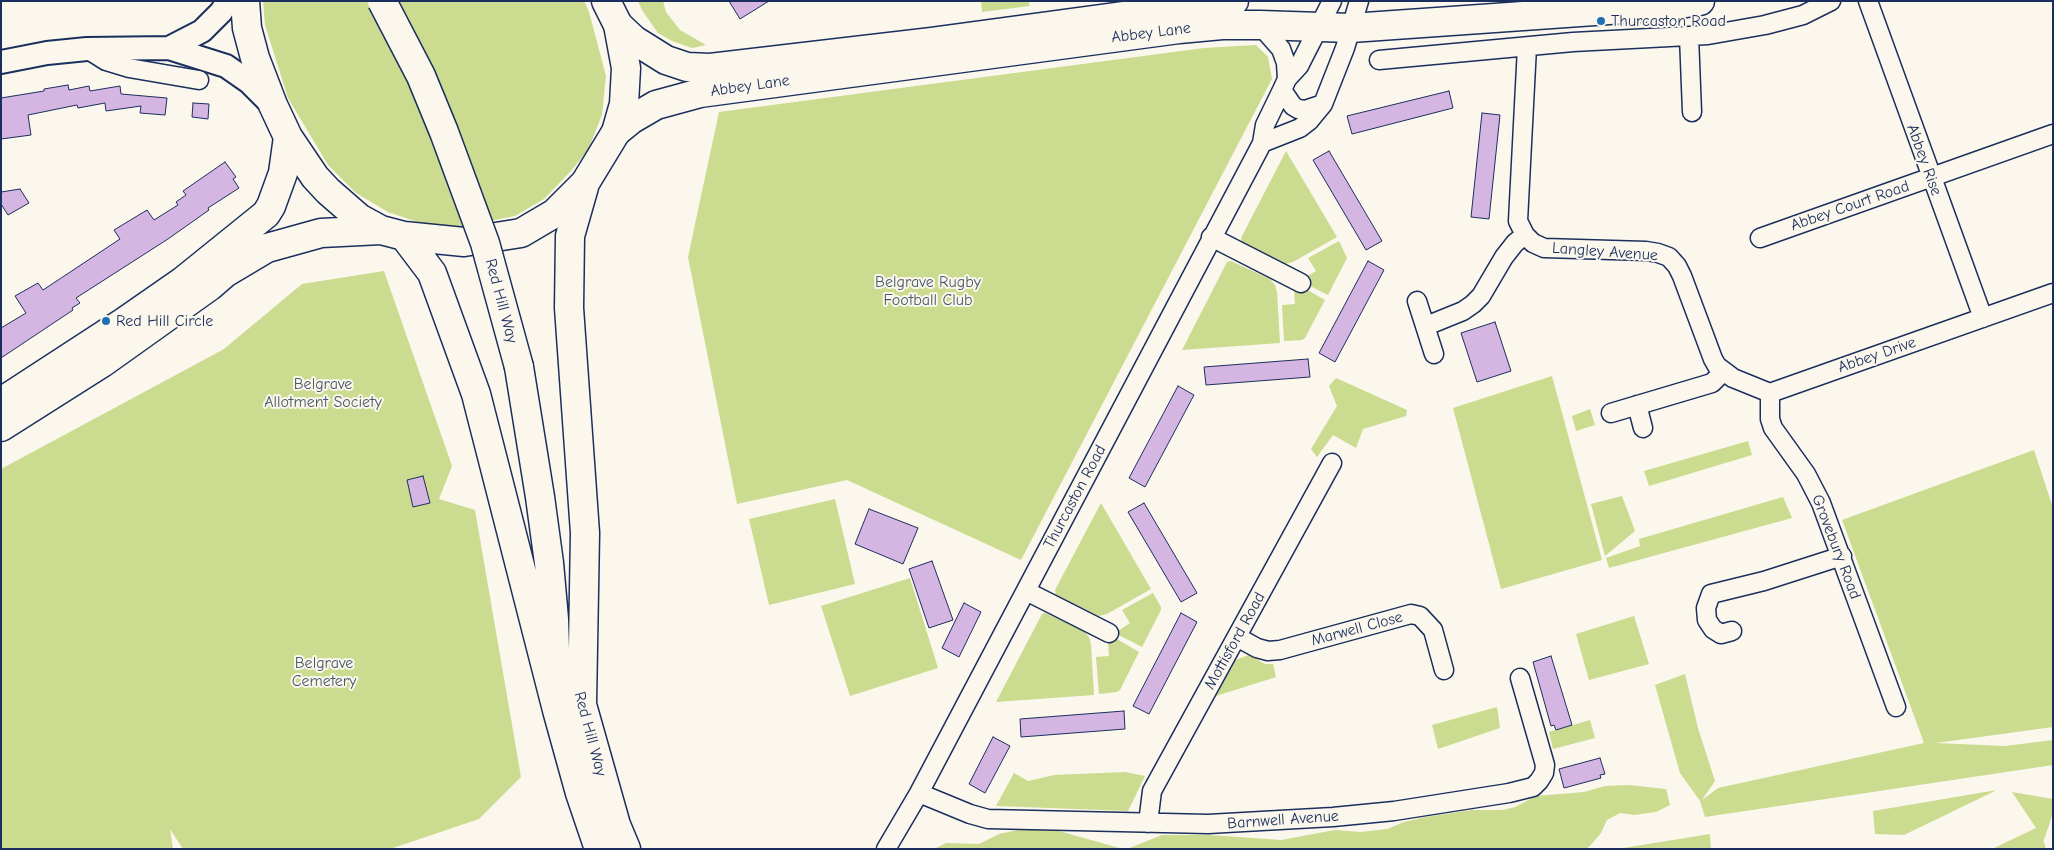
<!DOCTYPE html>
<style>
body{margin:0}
#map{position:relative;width:2054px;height:850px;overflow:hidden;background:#fbf7ec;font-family:"Comic Neue",sans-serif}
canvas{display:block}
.frame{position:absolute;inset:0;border:2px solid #1b2f5e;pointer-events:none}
</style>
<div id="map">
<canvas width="2054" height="850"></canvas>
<div class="frame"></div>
</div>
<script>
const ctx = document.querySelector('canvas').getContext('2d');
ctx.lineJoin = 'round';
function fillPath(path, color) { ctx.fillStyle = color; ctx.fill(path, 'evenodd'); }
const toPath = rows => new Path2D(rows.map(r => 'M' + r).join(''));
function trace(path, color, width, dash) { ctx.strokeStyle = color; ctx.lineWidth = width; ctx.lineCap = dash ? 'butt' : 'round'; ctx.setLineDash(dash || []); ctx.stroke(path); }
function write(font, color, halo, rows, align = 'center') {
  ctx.font = font + ' "Comic Neue",sans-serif'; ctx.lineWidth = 4; ctx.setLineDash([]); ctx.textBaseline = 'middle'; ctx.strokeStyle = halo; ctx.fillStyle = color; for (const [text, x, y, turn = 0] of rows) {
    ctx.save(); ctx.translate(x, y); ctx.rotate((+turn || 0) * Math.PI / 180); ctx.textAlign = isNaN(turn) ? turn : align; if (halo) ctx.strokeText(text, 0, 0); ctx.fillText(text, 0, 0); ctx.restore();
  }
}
const green = toPath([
 [263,1,584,1,589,12,606,76,602,115,588,150,571,171,544,199,515,216,463,226,429,226,388,212,356,193,328,165,288,98,265,25],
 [638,1,663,1,666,12,680,30,706,45,692,48,672,41,658,33,642,10],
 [981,1,1028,1,1030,6,982,12],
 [1256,45,1268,57,1272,79,1021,560,847,480,737,504,688,257,719,112,1204,48],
 [1286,151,1337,237,1293,262,1285,264,1242,243,1241,238],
 [1339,241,1347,258,1328,295,1300,281,1316,271,1308,258],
 [1231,261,1270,279,1275,285,1277,292,1280,343,1182,350,1227,262],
 [384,271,452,466,439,499,475,510,521,777,479,819,390,849,183,849,170,829,173,849,1,849,1,469,224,349,302,284],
 [1297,284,1325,300,1305,338,1302,340,1284,341,1282,305,1295,304,1294,290],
 [1552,376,1602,560,1501,589,1453,408],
 [1336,378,1407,410,1406,416,1363,429,1356,448,1333,435,1317,457,1311,449,1337,406,1329,386],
 [1590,409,1595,425,1576,431,1572,416],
 [1748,441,1752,455,1649,486,1644,471],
 [2034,450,2053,508,2053,727,1936,743,2005,746,2053,740,2053,765,1705,817,1700,801,1680,773,1655,685,1685,674,1698,728,1715,781,1702,800,1718,788,1924,743,1842,520],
 [1622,496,1635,531,1605,556,1591,504],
 [1783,497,1792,518,1609,568,1606,558,1640,546,1639,539],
 [835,499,855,584,769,605,749,519],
 [1101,503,1151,589,1107,614,1099,616,1056,595,1055,590],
 [910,578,938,668,850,696,821,606],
 [1153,593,1161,607,1161,610,1142,647,1115,633,1130,623,1122,610],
 [1045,613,1084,631,1089,637,1091,644,1094,695,996,702,1042,614],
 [1634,616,1649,664,1589,680,1576,634],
 [1112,636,1139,652,1120,690,1117,692,1099,694,1096,657,1109,656,1108,642],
 [1249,655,1265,664,1273,664,1276,677,1216,696,1235,660],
 [1497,707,1500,728,1438,749,1432,725],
 [1590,720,1595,738,1553,749,1549,732],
 [1125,772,1145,776,1128,811,996,806,1014,773,1028,781,1054,775],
 [1629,785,1666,789,1670,805,1656,812,1634,815,1620,813,1607,820,1601,833,1589,847,1585,849,1127,849,1162,835,1210,835,1281,840,1335,830,1361,832,1387,829,1404,822,1426,817,1472,810,1503,810,1515,807,1536,796,1584,792,1605,786],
 [1997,790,1904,835,1875,834,1873,811],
 [2012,792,2053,799,2053,813,2044,840,2043,839,2046,849,1992,849,2036,828],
 [1023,829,1059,831,1123,849,934,849,946,843,979,844,999,834],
 [1710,834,1711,849,1617,849]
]);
const building = toPath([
 [729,1,769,1,740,19,729,1],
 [68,85,69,90,89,86,90,91,120,86,121,94,167,98,165,115,140,113,141,106,106,111,105,103,78,108,77,105,28,115,31,135,1,139,1,98,44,91,44,89,68,85],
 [1449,91,1453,108,1352,134,1347,116,1449,91],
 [193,103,209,104,208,119,192,117,193,103],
 [1482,113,1500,115,1489,219,1471,217,1482,113],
 [1329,151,1382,241,1366,250,1313,160,1329,151],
 [225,162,236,177,233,179,239,188,208,208,209,210,168,239,76,298,80,303,72,308,73,310,1,358,1,328,26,313,15,296,38,283,43,290,120,239,114,230,147,210,154,220,178,205,176,202,186,195,183,191,225,162],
 [20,189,29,203,8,215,1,204,1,192,20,189],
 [1368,261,1384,270,1335,362,1319,353,1368,261],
 [1495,322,1511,371,1477,382,1461,333,1495,322],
 [1308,359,1310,377,1206,385,1204,367,1308,359],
 [1178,386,1194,395,1145,487,1129,478,1178,386],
 [423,476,430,503,413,507,407,480,423,476],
 [1144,503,1197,593,1181,602,1128,512,1144,503],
 [869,509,918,528,903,564,855,544,869,509],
 [932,561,953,620,929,628,909,569,932,561],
 [964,603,981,612,959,657,942,648,964,603],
 [1181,613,1197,622,1149,714,1133,706,1181,613],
 [1551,656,1572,725,1556,730,1554,725,1551,726,1533,662,1551,656],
 [1124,711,1125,729,1021,737,1020,719,1124,711],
 [993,737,1010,746,985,793,969,784,993,737],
 [1600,758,1605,774,1600,775,1601,778,1564,788,1559,769,1600,758]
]);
const minor = toPath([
 [1868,1,1983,318],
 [1260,25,1281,49,1286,63,1287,79],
 [1689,36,1692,112],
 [1527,47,1518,221,1525,235,1533,243,1544,248,1646,251,1658,253,1669,257,1677,266,1682,276,1713,359,1717,366,1733,378,1770,393],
 [87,49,106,61,129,68,199,80],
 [1379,60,1573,42,1708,35,1765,25,1803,15,1831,1],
 [1282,90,1293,106,1298,109,1305,110,1323,104],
 [1262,143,1300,128,1309,121,1323,104,1345,48,1359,1],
 [1211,237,1301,283],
 [1760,238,2053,134],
 [1417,301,1434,354],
 [1426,326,1463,311,1473,304,1481,296,1504,257,1515,243,1525,235],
 [1770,393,1770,419,1773,428,1806,474,1821,503,1896,707],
 [1770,393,2053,293],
 [1637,405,1643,428],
 [1611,413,1712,383,1723,372],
 [1026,591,1109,633],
 [1732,631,1721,634,1713,629,1707,620,1706,608,1711,594,1764,581,1842,556],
 [1237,637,1257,648,1268,651,1280,650,1411,614,1420,616,1433,630,1444,670],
 [919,793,970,814,988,819,1208,824,1333,817,1394,811,1509,793,1533,787,1539,781,1544,773,1545,765,1520,678],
 [1148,823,1152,791,1332,463],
 [886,849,919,793,1259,149,1262,143,1265,125,1282,90,1287,79,1299,66,1332,1]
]);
const tertiary = toPath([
 [169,48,202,31,221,12,228,1],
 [1,62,47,53,87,49,169,48,226,66,249,82,272,105]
]);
const primary = toPath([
 [618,25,634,40,666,60,687,67,710,68,932,42,1234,1],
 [616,132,632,119,656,105,700,93,1179,29,1222,25,1260,25,1351,28,1666,6,1700,1]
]);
const trunk = toPath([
 [245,1,247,28,255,58,273,105,288,137,315,177,328,191,359,218,381,230,404,236,464,242,521,233,555,213,585,183,616,132,624,104,626,68,618,25,606,1],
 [404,236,432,273,476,394,557,710],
 [519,367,540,497,549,563,554,619,557,710,580,793,599,849],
 [1,402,124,322,183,281,266,214,271,206,283,173,288,137],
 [1,427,102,363,210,286,225,273,267,248,321,233,381,230],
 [577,687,616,825,626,849],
 [582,704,585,533,569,308,570,236,584,187]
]);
const trunkBridge = toPath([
 [382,1,421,76,444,132,485,243,519,367]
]);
const markers = [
 [1601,21,5,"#1f6fb2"],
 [106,321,5,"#1f6fb2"]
];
const poiNames = [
 ["Thurcaston Road",1611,21],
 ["Red Hill Circle",116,321]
];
const streetNames = [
 ["Abbey Lane",1151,33,-7],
 ["Abbey Lane",750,86,-8],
 ["Abbey Rise",1924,160,70],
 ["Abbey Court Road",1850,206,-19],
 ["Langley Avenue",1605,252,4],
 ["Red Hill Way",501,301,75],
 ["Abbey Drive",1877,355,-19],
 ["Thurcaston Road",1075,497,-62],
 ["Grovebury Road",1836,547,69],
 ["Marwell Close",1357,629,-15],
 ["Mottisford Road",1235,641,-61],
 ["Red Hill Way",590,734,75],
 ["Barnwell Avenue",1283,820,-4]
];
const parkNames = [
 ["Belgrave Rugby",928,282],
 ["Football Club",928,300],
 ["Belgrave",323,384],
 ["Allotment Society",323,402],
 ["Belgrave",324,663],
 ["Cemetery",324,681]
];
fillPath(green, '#cbdb8f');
fillPath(building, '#d5b5e1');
trace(building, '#1b2f5e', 1);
trace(minor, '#1b2f5e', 21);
trace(tertiary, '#1b2f5e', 26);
trace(primary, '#1b2f5e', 31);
trace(trunk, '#1b2f5e', 31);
trace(minor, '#fbf7ec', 18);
trace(tertiary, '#fbf7ec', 22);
trace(primary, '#fbf7ec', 28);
trace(trunk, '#fbf7ec', 28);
trace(trunkBridge, '#1b2f5e', 31, []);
trace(trunkBridge, '#fbf7ec', 28);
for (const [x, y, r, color] of markers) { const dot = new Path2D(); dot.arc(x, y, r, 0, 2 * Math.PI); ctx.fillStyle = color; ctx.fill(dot); trace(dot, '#fbf7ec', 2); }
write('16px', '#1b2f5e', '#fbf7ec', poiNames, 'left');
write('16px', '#1b2f5e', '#fbf7ec', streetNames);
write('16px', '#475a6a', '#fbf7ec', parkNames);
</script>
